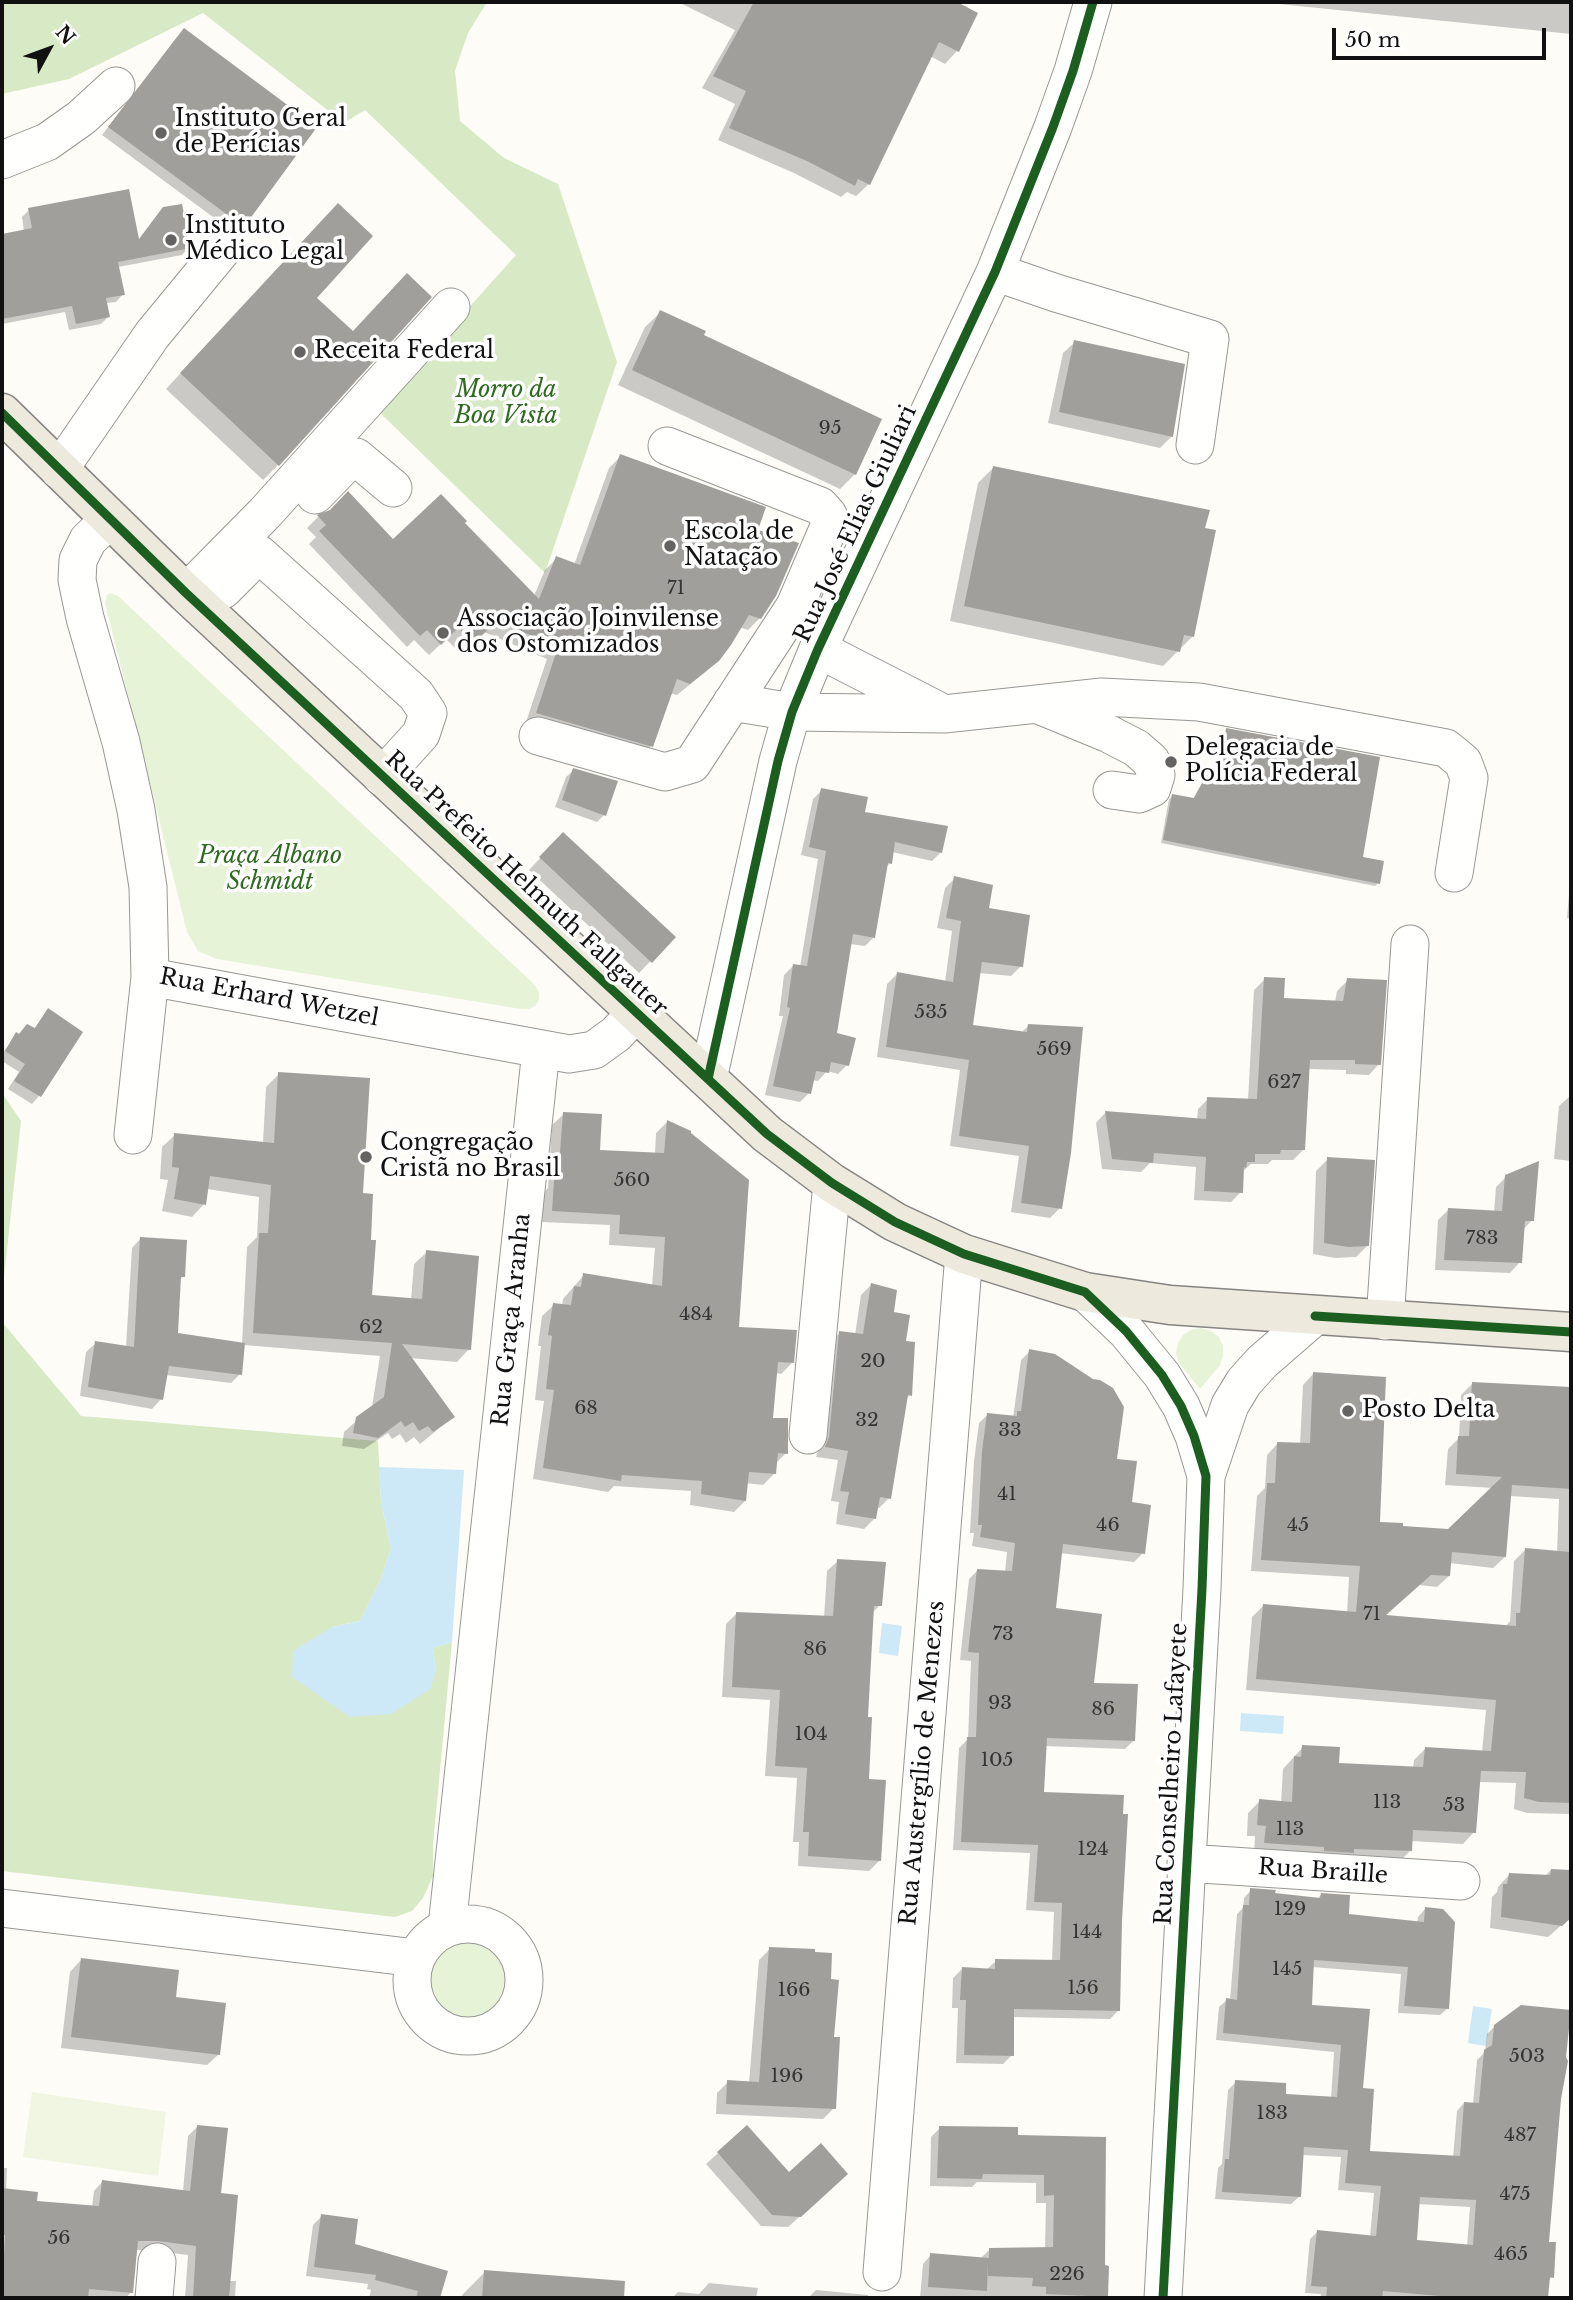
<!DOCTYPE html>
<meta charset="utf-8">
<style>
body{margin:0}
#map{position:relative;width:1573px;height:2300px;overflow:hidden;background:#fdfcf7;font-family:"Libre Baskerville",serif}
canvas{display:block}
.frame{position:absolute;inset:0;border:4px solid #111;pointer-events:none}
.north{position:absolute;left:14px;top:14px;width:70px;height:70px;-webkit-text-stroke:5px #fff;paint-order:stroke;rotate:49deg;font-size:19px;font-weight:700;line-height:28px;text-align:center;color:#111}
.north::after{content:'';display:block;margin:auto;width:24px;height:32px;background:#111;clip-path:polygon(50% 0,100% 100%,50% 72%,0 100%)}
.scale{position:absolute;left:1332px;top:28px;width:214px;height:32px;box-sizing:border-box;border:4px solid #111;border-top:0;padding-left:9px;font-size:21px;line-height:24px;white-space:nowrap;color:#111;-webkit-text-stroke:5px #fff;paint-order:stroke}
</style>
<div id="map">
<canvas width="1573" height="2300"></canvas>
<div class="frame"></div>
<div class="north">N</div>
<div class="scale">50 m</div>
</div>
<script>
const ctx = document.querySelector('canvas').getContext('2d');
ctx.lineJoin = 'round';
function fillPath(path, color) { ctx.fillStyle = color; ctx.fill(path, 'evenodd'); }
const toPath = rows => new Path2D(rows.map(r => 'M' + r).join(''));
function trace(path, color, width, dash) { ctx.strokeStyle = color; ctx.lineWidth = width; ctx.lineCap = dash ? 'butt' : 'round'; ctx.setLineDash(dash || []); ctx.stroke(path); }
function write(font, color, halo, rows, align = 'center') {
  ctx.font = font + ' "Libre Baskerville",serif'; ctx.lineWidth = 7; ctx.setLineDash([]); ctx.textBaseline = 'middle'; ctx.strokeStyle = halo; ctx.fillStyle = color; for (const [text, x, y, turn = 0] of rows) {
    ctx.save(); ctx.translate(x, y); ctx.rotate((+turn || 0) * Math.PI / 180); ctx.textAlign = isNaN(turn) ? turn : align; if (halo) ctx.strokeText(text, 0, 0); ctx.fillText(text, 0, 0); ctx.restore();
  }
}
const green = toPath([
 [110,593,118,596,535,985,539,992,539,1000,535,1006,529,1009,521,1009,217,959,198,951,187,932,105,603,107,595],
 [1201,1328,1211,1331,1219,1337,1223,1346,1223,1356,1220,1365,1200,1389,1179,1363,1176,1353,1178,1343,1183,1335,1191,1330],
 '421 1980a47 47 0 1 1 94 0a47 47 0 1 1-94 0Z'
]);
const forest = toPath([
 [2,2,487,2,468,33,455,71,460,121,504,158,558,184,617,362,545,573,377,410,516,255,365,110,344,123,203,13,69,79,2,94],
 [2,1093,21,1121,2,1295],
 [2,1322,81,1416,378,1441,381,1502,391,1548,380,1581,360,1621,332,1627,436,1672,433,1648,452,1642,433,1845,433,1876,423,1898,412,1911,395,1917,2,1871]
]);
const pitch = toPath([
 [32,2092,166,2112,158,2176,23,2157]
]);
const water = toPath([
 [379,1467,464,1470,452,1642,433,1648,436,1672,430,1689,391,1714,350,1717,292,1677,293,1651,332,1627,360,1621,380,1581,391,1548,381,1502],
 [882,1623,902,1626,898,1656,879,1653],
 [1241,1713,1284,1716,1283,1734,1240,1731],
 [1473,2006,1492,2009,1486,2046,1468,2043]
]);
const shadow = toPath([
 [678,2,953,2,976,13,957,51,945,64,930,56,869,184,856,196,847,192,841,197,794,173,718,140,735,104,702,88,735,30],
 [1279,2,1571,2,1571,34,1279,4],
 [177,37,243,226,236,234,102,135],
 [29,210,138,241,189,247,182,255,118,267,123,294,116,302,106,303,108,317,101,324,69,330,65,312,2,324,2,236,24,232,22,217],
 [322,221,315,298,278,465,263,480,166,389],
 [661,312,701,336,855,474,840,489,618,385,645,327],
 [1075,342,1172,436,1160,448,1048,423,1063,353],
 [621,456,756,531,760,618,748,630,739,627,704,673,677,695,670,693,651,746,639,758,525,725,547,659,484,632,461,654,446,639,429,655,414,640,407,647,309,544,316,537,307,528,318,517,330,511,393,541,463,523,534,596,545,570,557,558,574,565,609,468],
 [994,467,1203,529,1193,636,1163,666,950,621,978,483],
 [1227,730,1361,858,1378,883,1375,886,1161,843,1169,799,1173,796,1193,799,1203,781,1217,770,1224,734],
 [574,770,604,815,597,822,555,807,566,777],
 [822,790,941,852,932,861,892,852,890,863,885,868,874,937,865,946,850,944,835,1035,847,1065,838,1074,827,1071,818,1081,812,1080,809,1093,800,1102,765,1095,783,1016,779,1016,784,975,793,966,800,967,818,859,801,855,813,799],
 [563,834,674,937,639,973,529,870],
 [955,878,987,910,1021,966,1011,976,979,973,971,1026,1021,1033,1029,1025,1060,1208,1050,1218,1011,1212,1019,1156,950,1146,960,1070,877,1057,887,984,897,974,945,982,952,931,937,928,945,888],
 [1571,892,1571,919,1567,918,1569,894],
 [1265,979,1282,1000,1335,1002,1337,991,1348,980,1379,1064,1369,1075,1346,1074,1346,1070,1308,1069,1303,1150,1293,1160,1272,1160,1268,1164,1251,1164,1242,1172,1241,1192,1231,1202,1194,1200,1196,1167,1150,1163,1141,1172,1102,1169,1096,1123,1106,1112,1197,1120,1198,1109,1208,1099,1248,1100,1254,990],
 [48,1011,81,1032,39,1096,32,1104,8,1089,19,1072,2,1061,2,1054,16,1035,34,1029],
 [279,1074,361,1195,369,1241,370,1296,411,1300,414,1264,427,1252,469,1349,457,1362,410,1358,453,1417,420,1444,414,1437,406,1443,400,1434,392,1439,388,1433,364,1449,342,1446,344,1432,372,1407,380,1356,243,1345,240,1374,231,1383,166,1375,161,1399,152,1409,80,1396,86,1352,96,1343,126,1347,132,1248,141,1238,184,1276,179,1280,176,1334,242,1344,247,1247,257,1237,259,1197,207,1189,204,1204,192,1217,162,1211,168,1180,160,1179,162,1147,175,1135,263,1143,266,1087],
 [1570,1096,1571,1161,1554,1159,1559,1106],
 [564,1114,598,1152,655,1154,656,1133,667,1122,737,1328,792,1363,781,1374,775,1373,771,1419,786,1453,775,1464,775,1473,763,1485,746,1483,745,1501,734,1512,690,1505,691,1491,614,1486,608,1492,533,1479,544,1401,535,1400,541,1346,538,1346,542,1316,554,1305,562,1306,563,1299,584,1275,652,1286,655,1248,609,1245,610,1225,542,1222,543,1193,548,1188,552,1125],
 [1328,1159,1367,1246,1356,1257,1335,1258,1313,1254,1316,1171],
 [1506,1177,1532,1220,1522,1231,1520,1262,1510,1273,1435,1270,1438,1220,1448,1210,1494,1213,1496,1187],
 [871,1285,892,1313,904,1343,910,1395,905,1400,889,1498,879,1508,876,1508,874,1519,864,1529,836,1524,839,1502,831,1501,838,1460,816,1457,819,1449,829,1343,840,1333,855,1335,861,1295],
 [1030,1351,1115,1461,1130,1504,1143,1553,1134,1562,1060,1553,1054,1610,1092,1684,1134,1740,1125,1749,1044,1746,1042,1793,1118,2011,1110,2019,1012,2017,1012,2055,1003,2064,956,2063,958,2008,952,2008,953,1978,962,1969,987,1969,996,1961,1052,1962,1054,1912,1026,1910,1030,1853,953,1850,959,1748,968,1739,971,1661,960,1660,969,1579,978,1570,1005,1572,1007,1552,972,1546,974,1533,970,1533,974,1461,979,1423,988,1414,1013,1418,1021,1360],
 [1314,1373,1378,1523,1401,1528,1448,1530,1493,1488,1445,1485,1448,1449,1459,1438,1461,1395,1473,1383,1571,1389,1570,1814,1527,1813,1514,1809,1516,1783,1478,1782,1474,1832,1463,1844,1411,1841,1411,1850,1399,1862,1254,1854,1255,1836,1247,1836,1248,1813,1260,1801,1281,1803,1283,1769,1303,1747,1337,1765,1413,1769,1414,1760,1425,1749,1482,1752,1486,1710,1246,1690,1252,1617,1263,1606,1347,1613,1349,1577,1251,1571,1257,1496,1265,1488,1267,1455,1278,1443,1300,1445,1303,1385],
 [1509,1496,1559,1499,1557,1553,1525,1550,1514,1561,1510,1621,1506,1626,1383,1616,1419,1585,1437,1587,1449,1576,1450,1563,1493,1568,1505,1557],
 [838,1561,880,1605,872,1613,867,1719,867,1780,880,1860,869,1871,798,1866,799,1842,793,1842,797,1778,765,1776,770,1700,722,1697,726,1624,737,1613,824,1618,827,1571],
 [1551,1870,1571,1872,1571,1916,1565,1922,1548,1937,1490,1928,1492,1897,1497,1892,1498,1887,1509,1875,1545,1876],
 [1251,1890,1273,1895,1317,1899,1321,1895,1347,1916,1417,1923,1418,1917,1425,1909,1448,2008,1440,2015,1398,2013,1401,1974,1312,1967,1310,2006,1368,2010,1362,2090,1368,2153,1453,2158,1457,2111,1464,2103,1473,2104,1477,2060,1485,2052,1487,2034,1495,2026,1559,2098,1548,2243,1552,2277,1548,2281,1547,2298,1320,2298,1321,2294,1305,2293,1310,2239,1317,2232,1370,2237,1374,2193,1338,2190,1341,2157,1302,2155,1299,2197,1291,2204,1215,2199,1218,2168,1222,2164,1228,2090,1236,2082,1284,2095,1331,2099,1334,2052,1216,2040,1219,2007,1227,2000,1230,2001,1237,1914,1243,1908,1244,1898],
 [1418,2204,1470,2207,1467,2246,1415,2241],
 [770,1949,832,2038,834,2108,823,2119,716,2114,717,2093,728,2082,749,2083,759,1960],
 [81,1960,174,1999,219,2054,207,2065,61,2048,70,1972],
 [197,2127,220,2195,229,2281,236,2281,235,2298,185,2298,188,2255,148,2250,135,2250,131,2292,126,2298,2,2298,2,2168,7,2168,6,2191,35,2202,92,2207,94,2191,103,2181,183,2191,188,2136],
 [747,2127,789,2174,835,2185,788,2227,761,2226,706,2164],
 [940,2128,1016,2137,1104,2139,1103,2267,1108,2267,1106,2298,920,2298,923,2264,931,2255,981,2258,990,2249,1045,2249,1046,2203,1036,2203,1036,2183,977,2182,972,2187,930,2186,931,2137],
 [322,2216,353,2246,446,2272,438,2298,369,2298,371,2290,367,2289,368,2284,306,2276,313,2225],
 [485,2272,619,2282,617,2298,462,2298,462,2295],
 [709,2283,758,2288,756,2298,672,2298,678,2292,699,2294],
 [816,2290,868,2295,868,2298,808,2298]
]);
const building = toPath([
 [754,2,957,2,978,13,959,52,939,42,870,185,858,179,855,186,807,161,729,128,746,91,713,76],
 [184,28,317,127,244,227,108,127],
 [129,189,139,239,163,207,182,204,191,248,118,262,125,295,106,298,110,317,76,324,72,306,2,319,2,234,32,228,28,208],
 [338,203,373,236,317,298,353,331,407,273,432,297,279,466,180,373],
 [660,310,706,331,704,335,882,419,856,475,632,370],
 [1074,340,1185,364,1173,437,1059,412],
 [620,454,766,507,758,530,799,543,776,596,761,619,749,615,731,645,719,661,690,684,677,679,653,747,536,713,558,647,497,621,474,643,458,628,441,645,427,630,420,636,319,531,326,525,317,515,330,510,348,491,393,539,441,494,467,521,465,523,539,599,556,556,580,565],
 [993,466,1210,510,1205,528,1216,530,1194,637,1184,635,1180,652,964,606],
 [1226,728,1380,757,1363,857,1384,861,1380,884,1163,840,1172,794,1194,798,1206,776,1220,766],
 [573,768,618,781,606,816,562,800],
 [821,788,868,797,865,812,948,826,942,853,895,842,892,864,888,863,875,938,853,934,837,1033,856,1038,849,1066,831,1062,829,1073,816,1071,811,1094,773,1086,790,1008,787,1007,793,964,807,966,826,851,809,847],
 [563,832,676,937,652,963,539,857],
 [954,876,993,885,989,908,1030,915,1023,967,982,962,973,1025,1027,1032,1028,1024,1083,1027,1071,1153,1062,1209,1021,1203,1029,1146,959,1136,969,1060,886,1047,897,972,953,982,961,921,946,918],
 [1264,977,1285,978,1284,998,1343,1001,1347,978,1387,980,1381,1065,1355,1064,1355,1060,1310,1060,1305,1150,1281,1150,1280,1154,1255,1154,1255,1162,1247,1162,1246,1168,1244,1167,1243,1193,1204,1191,1206,1157,1154,1153,1153,1163,1112,1159,1105,1111,1206,1119,1207,1097,1257,1099],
 [48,1008,83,1032,41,1097,14,1081,25,1064,5,1051,16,1032,19,1034,27,1024,35,1028],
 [278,1072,370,1078,363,1193,373,1194,371,1240,376,1240,372,1295,422,1299,426,1250,479,1256,471,1350,402,1344,455,1417,433,1432,428,1426,419,1431,413,1422,405,1427,401,1421,378,1438,353,1433,356,1417,384,1397,392,1343,253,1333,259,1233,268,1233,271,1185,210,1176,206,1205,174,1199,179,1168,172,1167,174,1133,274,1143],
 [563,1112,602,1114,600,1150,664,1153,667,1120,691,1131,691,1133,749,1180,739,1327,797,1330,794,1363,778,1362,773,1418,788,1418,788,1454,778,1453,776,1474,749,1472,746,1501,701,1494,702,1481,622,1475,621,1481,543,1468,554,1390,546,1389,552,1336,548,1335,553,1303,571,1305,574,1286,581,1287,583,1273,662,1286,665,1237,619,1234,620,1215,552,1211,554,1180,558,1180],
 [1327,1157,1375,1160,1369,1246,1348,1247,1324,1243],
 [1539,1161,1534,1221,1525,1221,1522,1263,1444,1260,1448,1208,1502,1211,1505,1175],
 [140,1237,187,1240,185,1277,181,1277,178,1333,245,1343,242,1375,169,1366,163,1400,88,1387,95,1341,134,1347],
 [871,1283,897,1290,894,1312,910,1315,906,1341,915,1342,912,1396,908,1395,891,1499,880,1497,876,1519,845,1514,849,1492,840,1491,848,1451,825,1447,829,1437,839,1331,863,1334],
 [1029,1349,1055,1354,1093,1379,1100,1380,1113,1388,1124,1407,1117,1459,1137,1461,1132,1502,1151,1505,1145,1554,1063,1544,1056,1608,1102,1614,1094,1683,1138,1684,1135,1741,1047,1738,1044,1792,1124,1795,1123,1814,1128,1814,1122,1921,1120,2011,1014,2009,1014,2056,964,2055,966,2000,960,2000,962,1967,995,1969,995,1959,1060,1960,1062,1903,1034,1902,1038,1845,961,1842,967,1737,976,1737,979,1653,968,1652,977,1569,1012,1571,1015,1543,980,1537,982,1525,978,1525,982,1451,987,1413,1017,1416,1017,1411,1021,1411],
 [1313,1372,1386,1377,1380,1522,1403,1523,1403,1526,1448,1529,1502,1477,1456,1474,1458,1436,1469,1436,1472,1382,1571,1387,1571,1489,1512,1485,1506,1557,1452,1552,1450,1576,1431,1575,1386,1615,1516,1626,1516,1613,1520,1613,1525,1548,1571,1552,1571,1803,1539,1802,1524,1798,1526,1772,1481,1771,1476,1833,1413,1830,1412,1851,1354,1849,1354,1853,1324,1851,1324,1847,1264,1843,1266,1826,1257,1825,1259,1799,1292,1802,1294,1756,1301,1757,1302,1745,1340,1747,1339,1763,1423,1767,1425,1747,1491,1751,1496,1700,1256,1679,1263,1604,1356,1612,1360,1566,1261,1560,1267,1483,1275,1483,1277,1442,1310,1443],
 [837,1559,886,1562,882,1606,874,1606,868,1717,872,1717,869,1779,886,1780,881,1861,808,1856,809,1832,803,1832,807,1768,775,1766,780,1690,732,1687,736,1612,833,1616],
 [1551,1869,1571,1870,1571,1918,1562,1926,1501,1917,1503,1884,1507,1884,1509,1873,1550,1875],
 [1250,1888,1276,1890,1275,1893,1320,1898,1321,1893,1350,1895,1349,1914,1424,1922,1425,1907,1443,1909,1455,1922,1449,2009,1404,2006,1408,1967,1314,1960,1312,2005,1370,2009,1363,2088,1374,2089,1370,2151,1460,2156,1464,2102,1479,2103,1484,2050,1492,2045,1494,2025,1521,2005,1571,2010,1566,2057,1568,2061,1561,2099,1549,2242,1556,2242,1554,2278,1550,2277,1548,2298,1463,2298,1383,2291,1382,2298,1326,2298,1327,2287,1311,2286,1317,2230,1376,2236,1381,2186,1345,2183,1348,2150,1304,2147,1301,2197,1222,2192,1225,2159,1229,2159,1235,2080,1286,2083,1286,2094,1337,2097,1341,2045,1223,2033,1226,1998,1237,2000,1243,1905,1249,1905],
 [1420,2197,1476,2200,1473,2245,1417,2240],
 [769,1947,815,1949,815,1952,832,1953,831,1979,839,1980,834,2037,840,2037,836,2109,726,2104,727,2080,759,2082],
 [81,1958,179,1970,176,1997,226,2003,220,2055,71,2037],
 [197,2125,228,2128,221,2193,238,2195,229,2298,193,2298,196,2246,158,2241,138,2241,133,2293,89,2289,88,2298,2,2298,5,2235,2,2235,2,2188,38,2192,37,2201,99,2206,102,2180,190,2191],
 [747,2125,789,2172,821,2143,848,2174,801,2217,772,2215,717,2152],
 [939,2126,1018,2127,1018,2135,1106,2137,1105,2265,1109,2266,1108,2297,1046,2294,1046,2287,1032,2286,1033,2278,988,2276,988,2263,987,2291,928,2287,930,2253,989,2258,989,2248,1053,2247,1054,2195,1044,2196,1044,2175,983,2174,982,2179,937,2178],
 [321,2214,358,2219,355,2244,448,2271,440,2298,416,2298,418,2291,375,2280,376,2275,314,2267],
 [484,2270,625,2281,624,2298,482,2298]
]);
const minor = toPath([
 [2,160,47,142,81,118,116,86],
 [995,272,1056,293,1210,339,1195,445],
 [59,470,152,335,222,250],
 [315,495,352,457,356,457,393,488],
 [110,519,88,540,78,560,77,580,85,618,121,742,136,810,148,887,150,977,569,1054,594,1050,616,1034,636,1013],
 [223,590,259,554,416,695,428,713,421,734,382,777],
 [186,593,265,513,451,307],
 [818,649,937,710],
 [732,702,792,712,944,714,1102,697,1199,702,1446,748,1463,762,1469,778,1454,873],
 [1041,706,1109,734,1136,748,1151,761,1156,775,1152,788,1139,794,1112,790],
 [538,736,665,772,692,764,795,606,831,522,828,515,820,506,667,446],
 [708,1079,778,761,792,712,818,649,995,272,1053,127,1073,71,1093,2],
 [133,1135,150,977],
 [1085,1292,1126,1331,1162,1375,1181,1406,1194,1436,1206,1476],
 [1385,1321,1410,944],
 [808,1435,832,1183],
 [1186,1863,1461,1881],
 [2,1908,416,1958],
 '412 1980a56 56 0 1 1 112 0a56 56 0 1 1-112 0Z',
 [447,1927,541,1050],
 [882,2272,964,1254],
 [154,2298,157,2262],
 [1163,2298,1202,1589,1206,1476,1230,1405,1244,1382,1262,1362,1315,1316]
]);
const major = toPath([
 [2,413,186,593,767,1134,832,1183,895,1222,964,1254,1085,1292,1170,1305,1571,1332]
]);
const cycleway = toPath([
 [2,413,186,593,767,1134,832,1183,895,1222,964,1254,1085,1292,1126,1331,1162,1375,1181,1406,1194,1436,1206,1476,1202,1589,1163,2298],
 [708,1079,778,761,792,712,818,649,995,272,1053,127,1073,71,1093,2],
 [1315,1316,1571,1332]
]);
const markers = [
 [161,133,7,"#646362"],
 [171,240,7,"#646362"],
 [300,352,7,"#646362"],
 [670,546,7,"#646362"],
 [443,633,7,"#646362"],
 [1171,762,7,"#646362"],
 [366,1157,7,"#646362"],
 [1348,1411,7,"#646362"]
];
const numberNames = [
 ["95",830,429],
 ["71",676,589],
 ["535",931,1013],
 ["569",1054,1050],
 ["627",1284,1083],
 ["560",632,1181],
 ["783",1482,1239],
 ["484",696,1315],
 ["62",371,1328],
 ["20",873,1362],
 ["68",586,1409],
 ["32",867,1421],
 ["33",1010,1431],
 ["41",1007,1495],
 ["46",1108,1526],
 ["45",1298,1526],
 ["71",1372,1615],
 ["73",1003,1635],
 ["86",815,1650],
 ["93",1000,1704],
 ["86",1103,1710],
 ["104",811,1735],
 ["105",997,1761],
 ["113",1387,1803],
 ["53",1454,1806],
 ["113",1290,1830],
 ["124",1093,1850],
 ["129",1290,1910],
 ["144",1087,1933],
 ["145",1287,1970],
 ["156",1083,1989],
 ["166",794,1991],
 ["503",1527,2057],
 ["196",787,2077],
 ["183",1272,2114],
 ["487",1520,2136],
 ["475",1515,2195],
 ["56",59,2239],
 ["465",1511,2255],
 ["226",1067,2275]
];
const poiNames = [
 ["Instituto Geral",175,120],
 ["de Perícias",175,146],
 ["Instituto",185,227],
 ["Médico Legal",185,253],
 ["Receita Federal",314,352],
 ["Escola de",684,533],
 ["Natação",684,559],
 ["Associação Joinvilense",457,620],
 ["dos Ostomizados",457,646],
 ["Delegacia de",1185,749],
 ["Polícia Federal",1185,775],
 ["Congregação",380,1144],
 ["Cristã no Brasil",380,1170],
 ["Posto Delta",1362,1411]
];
const parkNames = [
 ["Morro da",506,391],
 ["Boa Vista",506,417],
 ["Praça Albano",270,857],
 ["Schmidt",270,883]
];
const streetNames = [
 ["Rua José Elias Giuliari",856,524,-65],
 ["Rua Prefeito Helmuth Fallgatter",526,884,43],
 ["Rua Erhard Wetzel",269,998,11],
 ["Rua Graça Aranha",512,1320,-84],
 ["Rua Austergílio de Menezes",923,1763,-85],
 ["Rua Conselheiro Lafayete",1172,1774,-87],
 ["Rua Braille",1323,1872,4]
];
fillPath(green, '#e7f3d7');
fillPath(forest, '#d8eac5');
fillPath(pitch, '#f0f6e1');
fillPath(water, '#cde8f7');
fillPath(shadow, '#0003');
fillPath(building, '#a19f9c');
trace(minor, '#979795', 39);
trace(major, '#858482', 41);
trace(minor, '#fffffe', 37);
trace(major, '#ede9dc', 38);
trace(cycleway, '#1b5e20', 9);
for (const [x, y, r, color] of markers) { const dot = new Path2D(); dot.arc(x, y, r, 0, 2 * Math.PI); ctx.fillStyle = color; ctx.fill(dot); trace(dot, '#fff', 2.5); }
write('19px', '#353434', null, numberNames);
write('23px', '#111', '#fff', poiNames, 'left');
write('italic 23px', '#2f6b1f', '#fff', parkNames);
write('23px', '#111', '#fff', streetNames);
</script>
